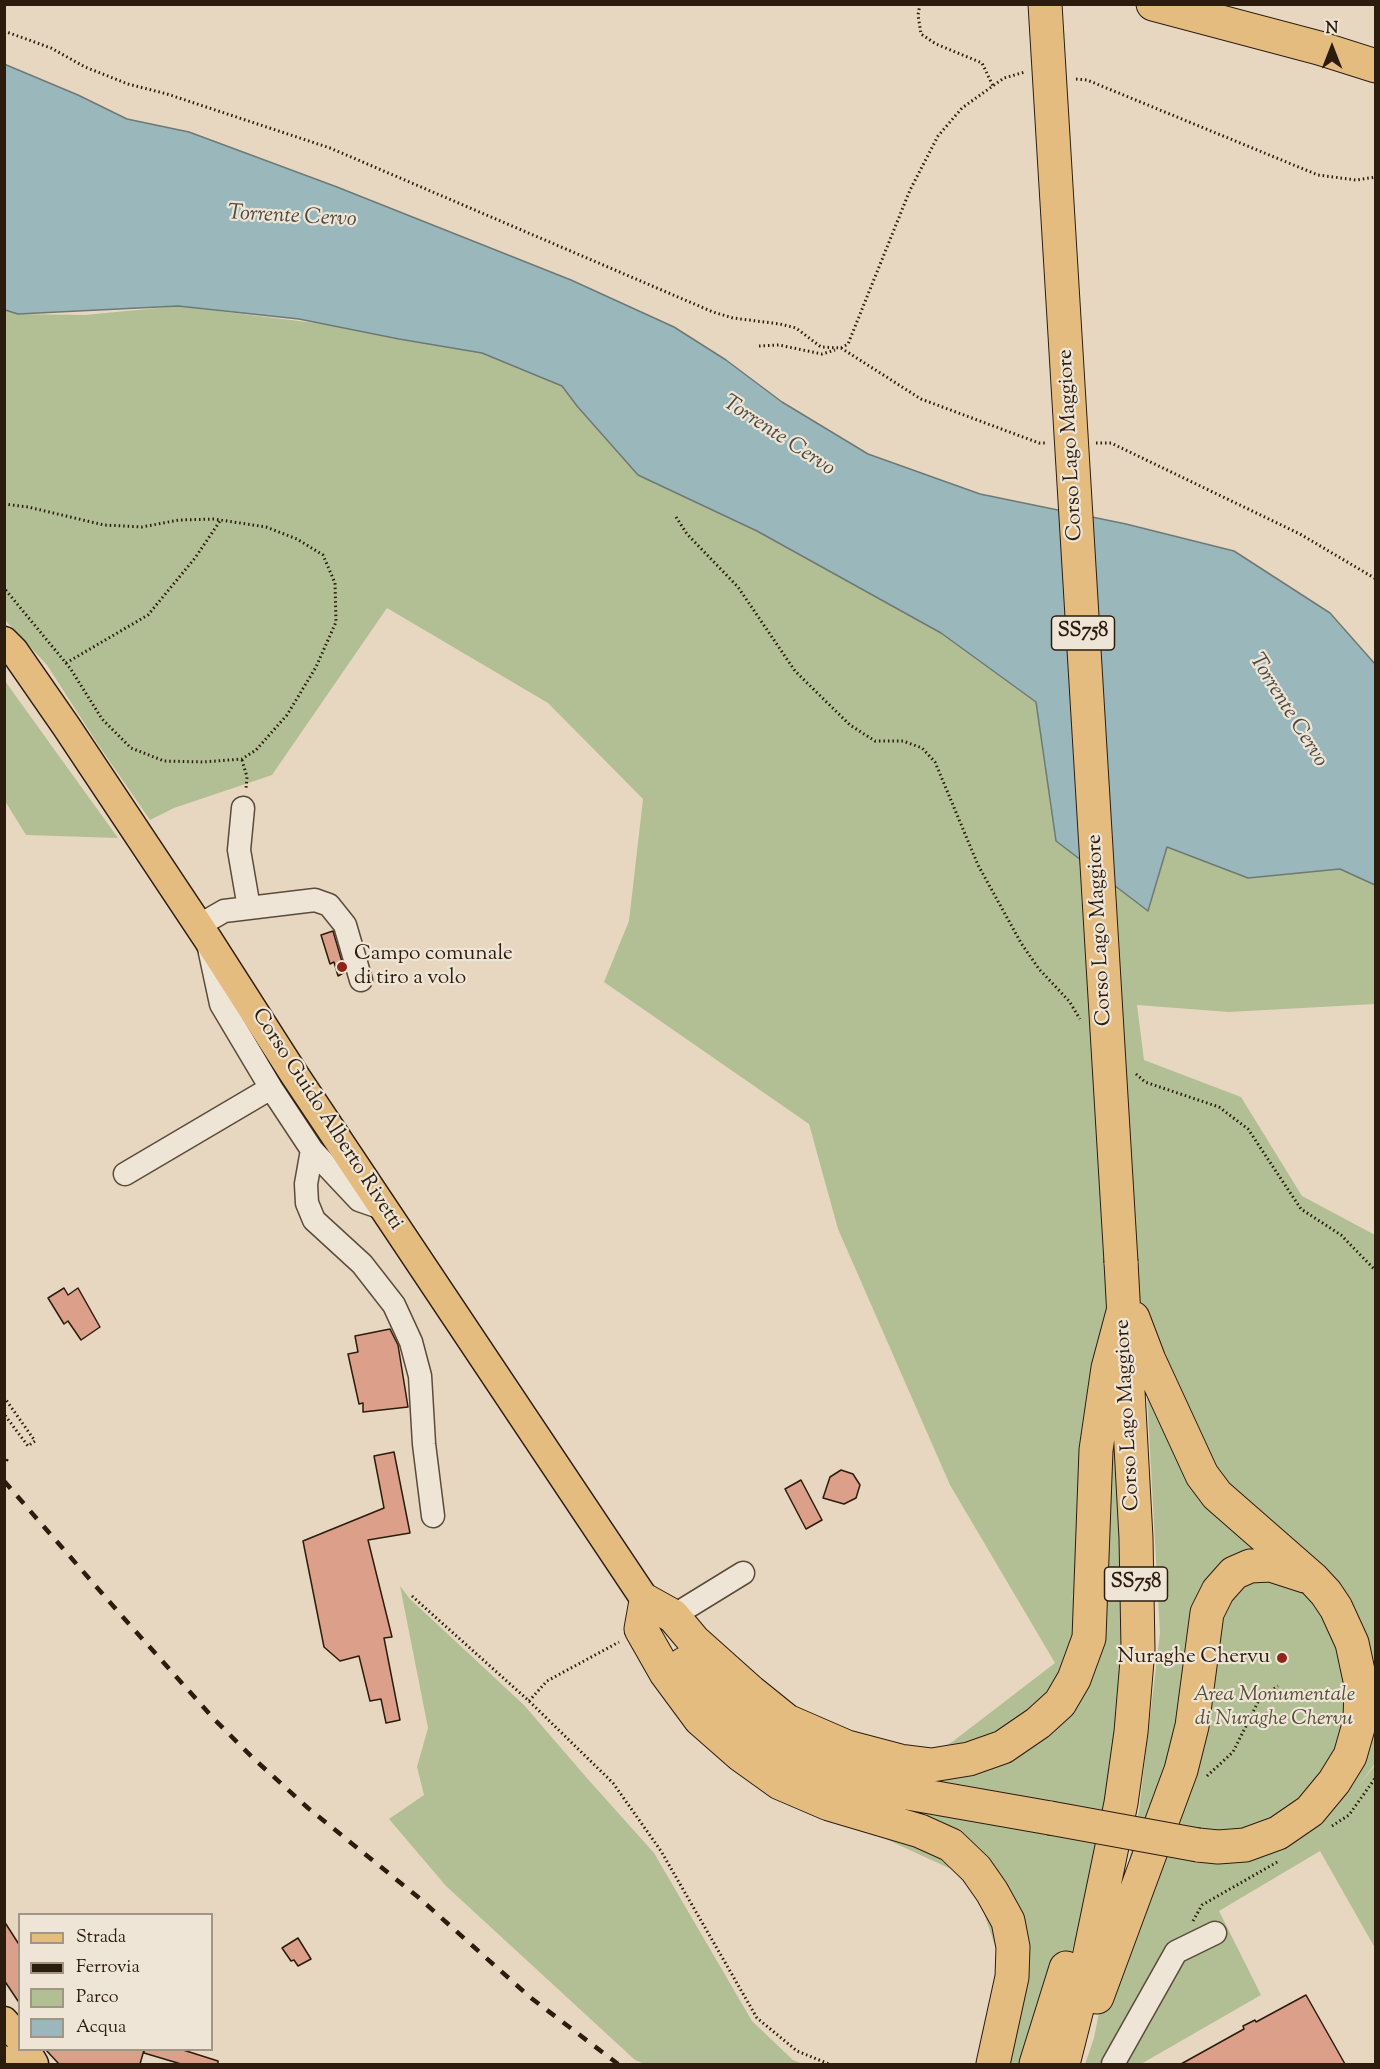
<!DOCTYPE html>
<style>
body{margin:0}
#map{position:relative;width:1380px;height:2069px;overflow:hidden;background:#e7d7c0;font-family:"Sorts Mill Goudy",serif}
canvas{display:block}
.frame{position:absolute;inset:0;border:6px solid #2c1c0d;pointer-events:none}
.legend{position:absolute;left:18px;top:1913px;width:195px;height:138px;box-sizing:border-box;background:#efe5d6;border:2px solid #a19586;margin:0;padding:8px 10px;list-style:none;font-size:18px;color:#2c1c0d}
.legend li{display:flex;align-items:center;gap:12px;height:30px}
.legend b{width:30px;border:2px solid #a19586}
.north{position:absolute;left:1302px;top:18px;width:60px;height:60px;-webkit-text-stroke:4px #efe5d6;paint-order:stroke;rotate:0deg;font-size:16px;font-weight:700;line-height:24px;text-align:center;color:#2c1c0d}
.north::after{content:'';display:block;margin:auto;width:21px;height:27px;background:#2c1c0d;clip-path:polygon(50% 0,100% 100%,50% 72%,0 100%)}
</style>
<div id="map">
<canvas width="1380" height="2069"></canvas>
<div class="frame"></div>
<ul class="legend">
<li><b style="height:8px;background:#e4bc80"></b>Strada</li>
<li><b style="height:8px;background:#2c1c0d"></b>Ferrovia</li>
<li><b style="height:16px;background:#b2bf95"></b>Parco</li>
<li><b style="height:16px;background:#9ab7bb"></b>Acqua</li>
</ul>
<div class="north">N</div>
</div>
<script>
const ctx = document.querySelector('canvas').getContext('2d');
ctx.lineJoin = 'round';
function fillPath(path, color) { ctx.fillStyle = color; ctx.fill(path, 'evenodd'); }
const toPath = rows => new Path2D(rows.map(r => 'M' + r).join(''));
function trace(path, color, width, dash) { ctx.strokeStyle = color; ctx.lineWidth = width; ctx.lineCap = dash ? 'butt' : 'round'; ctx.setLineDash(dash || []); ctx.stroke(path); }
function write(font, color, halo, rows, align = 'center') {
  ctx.font = font + ' "Sorts Mill Goudy",serif'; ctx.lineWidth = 4.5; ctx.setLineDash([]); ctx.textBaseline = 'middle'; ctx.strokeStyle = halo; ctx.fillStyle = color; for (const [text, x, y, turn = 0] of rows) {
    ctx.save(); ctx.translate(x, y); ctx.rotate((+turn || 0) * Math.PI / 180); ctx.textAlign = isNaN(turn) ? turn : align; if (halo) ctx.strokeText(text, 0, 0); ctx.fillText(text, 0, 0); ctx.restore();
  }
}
const green = toPath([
 [178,306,323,324,399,339,482,353,562,386,638,475,757,531,941,633,1036,702,1056,841,1149,910,1167,847,1248,878,1340,869,1375,885,1375,1004,1229,1012,1137,1005,1144,1060,1241,1097,1302,1196,1375,1235,1376,1762,1359,1785,1375,1765,1375,1948,1320,1851,1219,1911,1261,1995,1141,2064,1085,2064,1094,2038,1139,1810,1160,1633,1143,1323,1070,1605,1128,1397,1121,1803,1065,1971,1036,2064,977,2064,1006,1979,979,1898,951,1869,827,1812,952,1742,1055,1663,950,1485,838,1229,809,1124,604,982,629,921,643,799,548,703,387,608,272,775,174,808,150,820,97,743,47,665,5,620,4,310,18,314,85,315],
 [5,681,118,838,26,835,5,801],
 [400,1586,410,1599,524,1705,586,1777,654,1853,752,2021,793,2060,803,2064,645,2064,635,2060,446,1886,389,1819,424,1795,417,1767,428,1728]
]);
const water = toPath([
 [4,64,78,95,127,119,189,132,337,187,571,280,674,327,726,360,782,402,868,454,980,494,1126,524,1234,551,1330,613,1375,664,1375,885,1340,869,1248,878,1167,847,1148,911,1056,841,1036,702,941,633,757,531,638,475,577,406,562,386,482,353,399,339,299,319,178,306,18,314,5,310,4,64]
]);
const building = toPath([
 [333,931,345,972,338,976,334,962,330,964,321,935,333,931],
 [64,1288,68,1295,78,1288,100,1327,81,1340,68,1321,64,1324,48,1298,64,1288],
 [390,1329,398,1345,408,1407,363,1412,363,1403,359,1404,348,1354,358,1352,355,1336,390,1329],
 [394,1452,410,1533,368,1540,392,1637,384,1638,400,1720,386,1723,381,1699,370,1701,359,1656,340,1661,324,1647,303,1541,384,1508,374,1456,394,1452],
 [841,1470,853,1474,860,1485,856,1498,844,1504,823,1498,830,1477,841,1470],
 [801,1480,822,1520,806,1529,785,1489,801,1480],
 [4,1921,20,1946,20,2004,4,1980,4,1921],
 [298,1938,311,1959,298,1966,294,1960,291,1961,282,1948,298,1938],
 [1306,1995,1345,2064,1181,2064,1244,2029,1243,2026,1255,2020,1256,2022,1306,1995],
 [45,2049,180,2049,218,2061,218,2064,181,2064,144,2053,144,2050,140,2064,59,2064,45,2049]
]);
const path = toPath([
 [920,4,918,15,921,34,936,44,982,63,993,86],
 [4,31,51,48,85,67,128,84,167,94,330,148,713,312,733,318,780,324,796,328,821,347,841,348,921,399,1039,443,1047,443],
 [1076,79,1087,80,1318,175,1356,180,1376,177],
 [759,346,779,345,822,354,835,350],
 [841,348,848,344,910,190,938,136,962,108,1004,78,1025,72],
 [1096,443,1111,443,1300,534,1376,579],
 [4,504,28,507,104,525,142,527,179,520,214,519,266,527,297,539,323,555,335,583,336,622,316,667,287,715,256,750,242,759,203,762,164,761,131,748,102,719,70,668,4,588],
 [676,517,687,534,738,587,795,671,850,725,875,741,903,741,922,748,935,762,978,865,1021,943,1039,969,1069,1001,1080,1019],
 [66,663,148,615,195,558,220,521],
 [242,760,247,777,246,789],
 [1136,1074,1145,1082,1219,1107,1248,1129,1301,1209,1341,1235,1376,1271],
 [4,1397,35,1441,28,1446,4,1414],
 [4,1456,7,1460,4,1462],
 [412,1596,529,1701,613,1783,661,1851,757,2018,797,2051,829,2064],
 [529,1701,547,1681,619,1642],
 [1207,1776,1233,1752,1260,1698,1278,1686],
 [1332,1826,1349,1815,1376,1777],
 [1193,1921,1202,1905,1279,1861]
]);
const minor = toPath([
 [243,808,239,850,249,908],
 [198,926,224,911,315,900,329,905,345,925,361,980],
 [209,948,221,1004,271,1088,312,1150,359,1200,385,1209],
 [312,1150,306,1184,307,1203,314,1220,362,1264,394,1305,411,1342,420,1376,424,1444,433,1516],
 [125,1174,271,1088],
 [673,1616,743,1573],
 [1113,2064,1176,1952,1215,1933]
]);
const major = toPath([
 [4,641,14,651,66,726,207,938,294,1074,646,1601],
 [4,2021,20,2039],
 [26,2050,34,2064],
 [4,2060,7,2064]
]);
const highway = toPath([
 [1153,4,1319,48,1376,66],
 [1133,1318,1149,1360,1202,1475,1217,1495,1313,1579,1326,1593,1336,1608,1352,1643,1361,1685,1360,1721,1350,1756,1334,1782,1310,1811,1278,1833,1245,1845,1218,1847,1198,1845],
 [646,1601,673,1616,694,1641,751,1692,787,1721,847,1747,900,1761,932,1765,969,1759,1003,1747,1038,1723,1060,1703,1074,1679,1089,1638,1096,1450,1108,1368,1123,1312],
 [646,1601,641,1629,666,1673,700,1719,741,1755,780,1783,829,1804,920,1831,951,1845,976,1869,992,1892,1008,1921,1013,1947,1012,1977,993,2064],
 [684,1664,691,1675,727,1712,772,1745,815,1769,862,1785,1050,1818],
 [1097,1997,1181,1770,1192,1726,1207,1613,1218,1591,1234,1573,1250,1566,1271,1565,1305,1576],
 [1036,2064,1066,1968],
 [1063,2064,1085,1977,1121,1803,1131,1732,1138,1649,1136,1538,1121,1262]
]);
const rail = toPath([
 [4,1481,121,1615,215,1720,253,1758,308,1808,418,1897,531,1998,618,2064]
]);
const highwayBridge = toPath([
 [1045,4,1121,1262],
 [1050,1818,1198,1845]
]);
const markers = [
 [342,967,6,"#8f2418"],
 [1282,1658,6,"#8f2418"]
];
const shields = [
 [1083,633,63],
 [1136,1584,63]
];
const shieldNames = [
 ["SS758",1083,633],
 ["SS758",1136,1584]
];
const streetNames = [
 ["Corso Lago Maggiore",1072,445,-93],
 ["Corso Lago Maggiore",1101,930,-93],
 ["Corso Guido Alberto Rivetti",326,1120,57],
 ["Corso Lago Maggiore",1129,1415,-93]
];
const poiNames = [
 ["Campo comunale",354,955],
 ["di tiro a volo",354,979],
 ["Nuraghe Chervu",1270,1658,"right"]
];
const parkNames = [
 ["Area Monumentale",1274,1696],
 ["di Nuraghe Chervu",1274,1720]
];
const waterNames = [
 ["Torrente Cervo",292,218,3],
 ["Torrente Cervo",778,437,33],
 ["Torrente Cervo",1287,711,58]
];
fillPath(green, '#b2bf95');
fillPath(water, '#9ab7bb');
trace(water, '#6e7975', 1.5);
fillPath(building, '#db9f8a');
trace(building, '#2c1c0d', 1.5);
trace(minor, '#5b4b3a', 25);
trace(major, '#2c1c0d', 31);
trace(highway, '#2c1c0d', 35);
trace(path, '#2c1c0d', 3, [1.5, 3]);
trace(minor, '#efe5d6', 22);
trace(major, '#e4bc80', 28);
trace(highway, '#e4bc80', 33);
trace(rail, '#2c1c0d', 4.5, [10, 10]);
trace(highwayBridge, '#2c1c0d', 35, []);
trace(highwayBridge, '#e4bc80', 33);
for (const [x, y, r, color] of markers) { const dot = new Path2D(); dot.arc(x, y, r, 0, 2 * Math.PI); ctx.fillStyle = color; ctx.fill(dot); trace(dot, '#efe5d6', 2); }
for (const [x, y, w] of shields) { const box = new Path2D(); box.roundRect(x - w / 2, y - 17, w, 34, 4.5); ctx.fillStyle = '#efe5d6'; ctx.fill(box); trace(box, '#2c1c0d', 1.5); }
write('bold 20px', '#2c1c0d', null, shieldNames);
write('21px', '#2c1c0d', '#efe5d6', streetNames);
write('21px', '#2c1c0d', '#efe5d6', poiNames, 'left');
write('italic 21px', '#544d36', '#efe5d6', parkNames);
write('italic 22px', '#4d4a41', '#efe5d6', waterNames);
</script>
